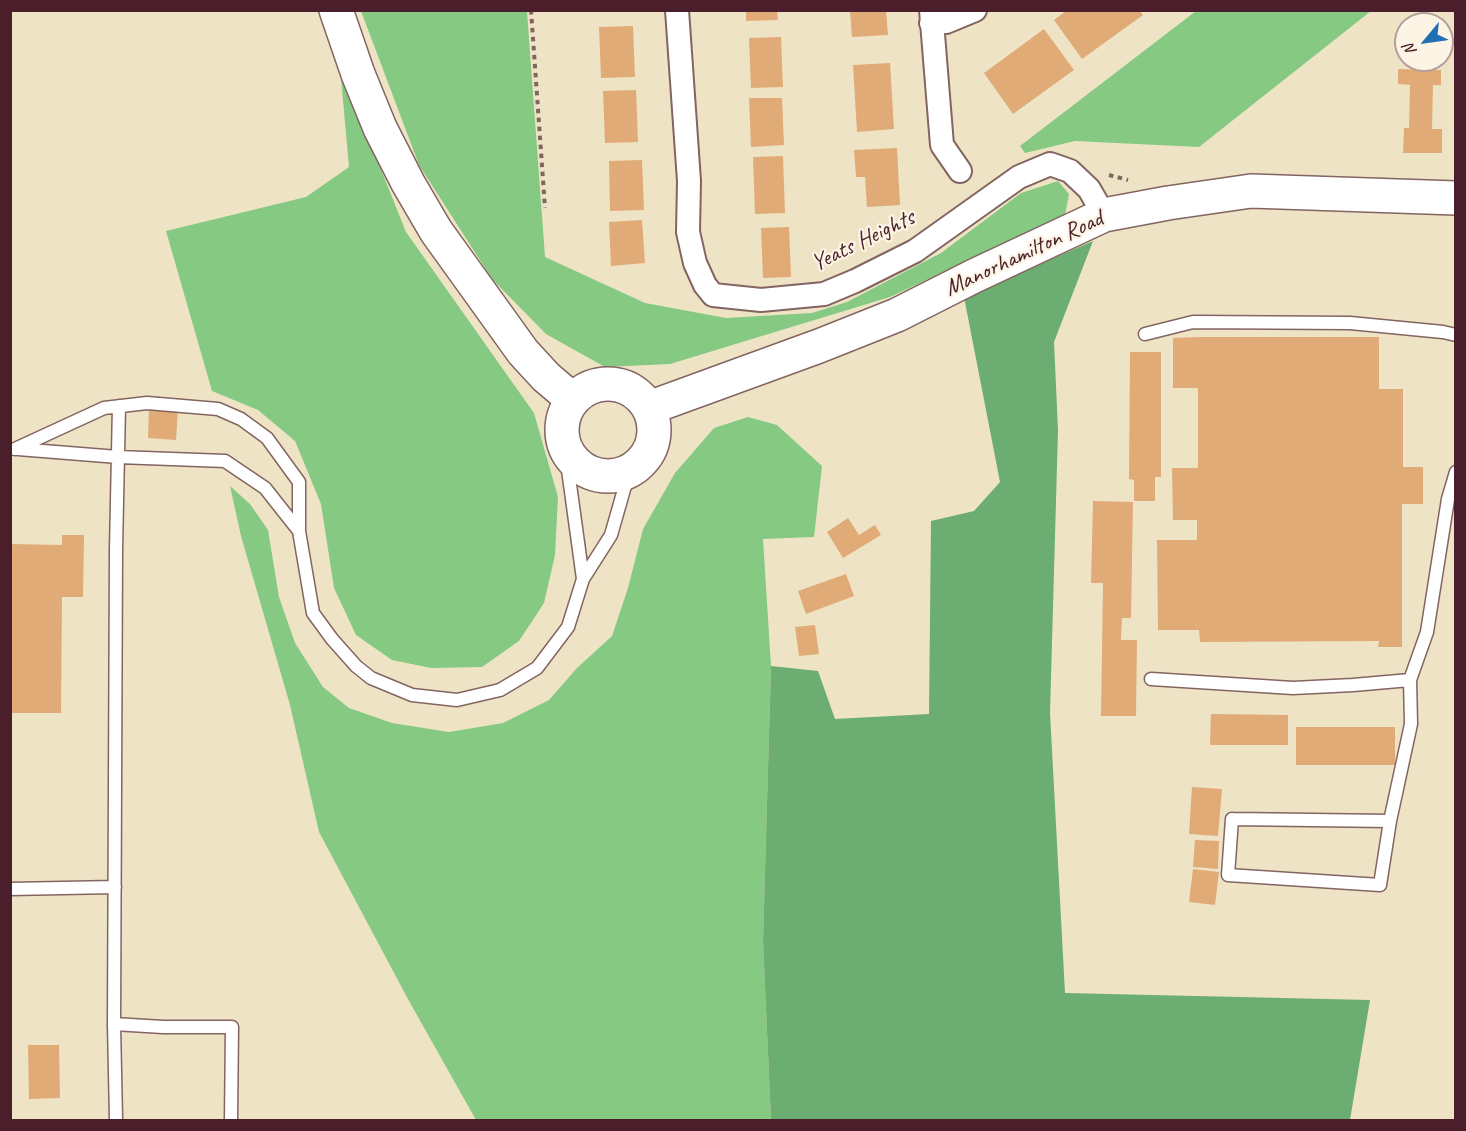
<!DOCTYPE html>
<style>
body{margin:0}
#map{position:relative;width:1466px;height:1131px;overflow:hidden;background:#eee4c5;font-family:Caveat,sans-serif}
canvas{display:block}
.frame{position:absolute;inset:0;border:12px solid #4a1f2b;pointer-events:none}
.north{position:absolute;left:1394px;top:12px;width:60px;height:60px;box-sizing:border-box;background:#fcf5e5;border:2px solid #b59f9b;border-radius:50%;rotate:241deg;font-size:16px;font-weight:700;line-height:24px;text-align:center;color:#4a1f2b}
.north::after{content:'';display:block;margin:auto;width:21px;height:27px;background:#1f6fb2;clip-path:polygon(50% 0,100% 100%,50% 72%,0 100%)}
</style>
<div id="map">
<canvas width="1466" height="1131"></canvas>
<div class="frame"></div>
<div class="north">N</div>
</div>
<script>
const ctx = document.querySelector('canvas').getContext('2d');
ctx.lineJoin = 'round';
function fillPath(path, color) { ctx.fillStyle = color; ctx.fill(path, 'evenodd'); }
const toPath = rows => new Path2D(rows.map(r => 'M' + r).join(''));
function trace(path, color, width, dash) { ctx.strokeStyle = color; ctx.lineWidth = width; ctx.lineCap = dash ? 'butt' : 'round'; ctx.setLineDash(dash || []); ctx.stroke(path); }
function write(font, color, halo, rows, align = 'center') {
  ctx.font = font + ' Caveat,sans-serif'; ctx.lineWidth = 4.5; ctx.setLineDash([]); ctx.textBaseline = 'middle'; ctx.strokeStyle = halo; ctx.fillStyle = color; for (const [text, x, y, turn = 0] of rows) {
    ctx.save(); ctx.translate(x, y); ctx.rotate((+turn || 0) * Math.PI / 180); ctx.textAlign = isNaN(turn) ? turn : align; if (halo) ctx.strokeText(text, 0, 0); ctx.fillText(text, 0, 0); ctx.restore();
  }
}
const green = toPath([
 [361,11,527,11,545,257,645,303,726,318,812,313,847,302,941,253,1021,193,1058,181,1069,194,1065,215,890,297,670,364,605,367,546,334,492,279,419,165],
 [1196,11,1371,11,1199,147,1075,141,1025,153,1020,146],
 [340,67,406,232,534,413,558,497,555,555,544,603,519,641,482,667,431,668,392,660,356,635,334,588,321,504,295,441,258,410,212,391,166,231,306,197,349,167],
 [748,417,777,425,822,466,814,537,763,539,771,666,763,941,771,1120,476,1120,409,1001,319,832,290,705,241,536,230,486,250,504,268,530,279,597,295,643,323,687,349,708,392,723,449,732,503,723,549,700,577,668,612,636,628,588,643,529,675,473,714,428]
]);
const forest = toPath([
 [1093,241,1054,342,1058,430,1050,713,1065,993,1370,1000,1350,1120,771,1120,763,941,771,666,818,671,835,719,929,714,931,521,974,511,1000,482,964,297]
]);
const building = toPath([
 [746,10,777,10,778,20,746,21],
 [850,10,886,10,888,35,852,37],
 [1067,10,1139,10,1143,15,1082,59,1054,20],
 [633,26,635,77,601,78,599,27],
 [1044,29,1074,70,1013,114,984,73],
 [781,37,783,87,751,88,749,38],
 [1401,40,1406,40,1406,60,1401,60],
 [890,63,894,129,857,132,853,65],
 [1398,69,1441,70,1441,85,1433,85,1432,129,1442,129,1442,153,1403,153,1404,128,1409,128,1410,85,1398,84],
 [636,90,638,142,605,143,603,91],
 [749,98,782,98,784,145,751,147],
 [897,148,900,205,867,207,865,177,856,177,854,150],
 [783,156,785,213,755,214,753,157],
 [642,160,644,210,610,211,609,161],
 [642,220,645,263,611,266,609,222],
 [789,227,791,277,763,278,761,228],
 [1198,337,1379,337,1379,389,1403,389,1403,467,1423,467,1423,504,1402,504,1402,647,1378,647,1379,641,1200,642,1199,630,1158,630,1157,540,1197,540,1197,520,1173,520,1172,468,1198,468,1198,388,1173,388,1173,338],
 [1130,352,1161,352,1161,477,1155,477,1155,501,1134,501,1134,480,1129,479],
 [149,407,178,408,176,440,148,438],
 [1093,501,1133,502,1131,618,1122,618,1121,640,1137,640,1136,716,1101,716,1103,583,1091,583],
 [848,518,859,535,875,525,881,535,843,558,827,532],
 [62,535,84,535,83,597,62,597,61,713,10,713,10,544,62,545],
 [846,574,854,596,806,614,798,591],
 [815,625,819,654,799,656,795,627],
 [1211,714,1288,715,1288,745,1210,745],
 [1296,727,1395,727,1395,765,1296,765],
 [1192,787,1222,789,1218,836,1189,834],
 [1195,840,1219,841,1218,869,1193,867],
 [1193,869,1219,872,1215,905,1189,902],
 [28,1045,59,1045,60,1098,29,1099]
]);
const path = toPath([
 [531,10,545,208],
 [1109,175,1128,180]
]);
const service = toPath([
 [1145,334,1193,322,1350,323,1443,332,1456,335],
 [119,406,116,549,114,1024,163,1027,232,1027,231,1120],
 [565,448,583,579],
 [15,449,104,408,147,403,218,409,241,419,267,438,299,482,299,531,313,613,332,639,356,666,371,678,412,695,457,700,500,690,537,668,568,627,583,579,611,535,629,472],
 [18,449,118,457,225,461,265,488,299,531],
 [1151,679,1293,688,1353,685,1410,680,1427,632,1448,499,1456,472],
 [1232,819,1390,821,1380,885,1228,875,1232,819],
 [1390,821,1411,724,1410,680],
 [10,889,115,887],
 [114,1024,116,1120]
]);
const minor = toPath([
 [677,10,689,181,688,232,695,263,705,285,713,295,761,300,824,294,855,281,915,251,1019,177,1050,164,1070,171,1089,189,1104,215],
 [931,10,942,145,960,171],
 [931,23,946,22,975,10]
]);
const trunk = toPath([
 [336,10,358,74,380,128,408,183,436,231,523,352,546,377,573,400],
 '562 430a46 46 0 1 1 92 0a46 46 0 1 1-92 0Z',
 [649,408,819,346,897,315,974,276,1104,215,1168,203,1251,191,1456,198]
]);
const streetNames = [
 ["Yeats Heights",863,241,-26],
 ["Manorhamilton Road",1024,254,-25]
];
fillPath(green, '#85c983');
fillPath(forest, '#6cad71');
fillPath(building, '#e0ab76');
trace(service, '#836461', 15);
trace(minor, '#836461', 26);
trace(trunk, '#836461', 36);
trace(path, '#836461', 4, [4.5, 4.5]);
trace(service, '#fff', 12);
trace(minor, '#fff', 22);
trace(trunk, '#fff', 33);
write('24px', '#4a1f2b', '#fcf5e5', streetNames);
</script>
